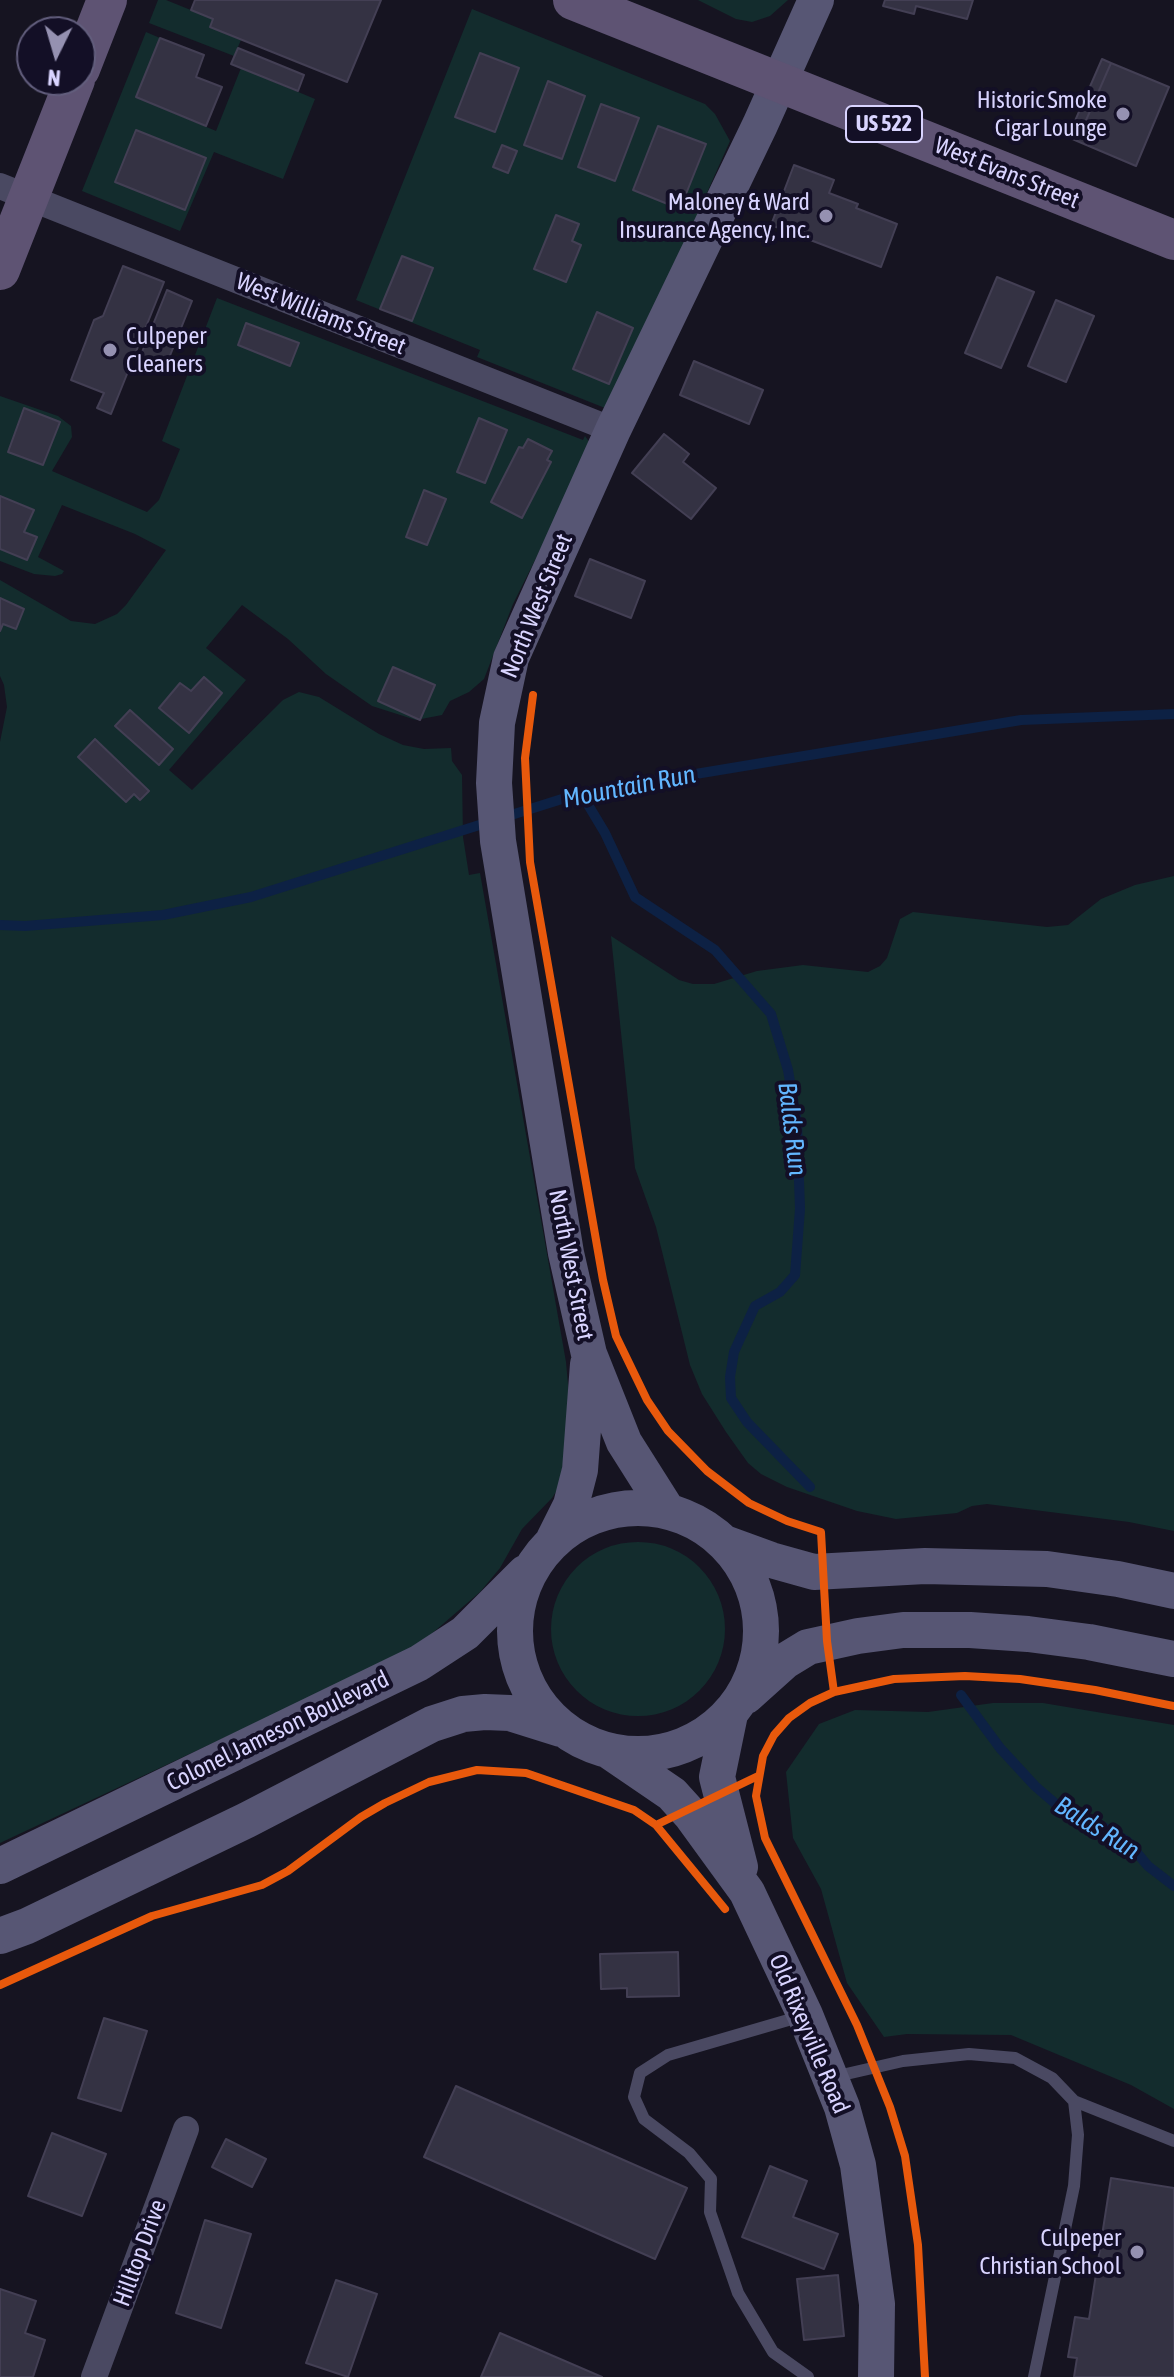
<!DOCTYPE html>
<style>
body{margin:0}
#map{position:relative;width:1174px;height:2377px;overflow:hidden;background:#161421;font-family:"Asap Condensed",sans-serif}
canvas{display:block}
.north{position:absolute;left:16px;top:16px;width:80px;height:80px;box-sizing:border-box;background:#130f26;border:2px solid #625e7d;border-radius:50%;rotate:185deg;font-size:22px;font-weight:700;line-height:32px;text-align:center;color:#d9d4ff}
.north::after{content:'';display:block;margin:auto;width:28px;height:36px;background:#9591b1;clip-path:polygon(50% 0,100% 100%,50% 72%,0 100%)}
</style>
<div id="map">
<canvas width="1174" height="2377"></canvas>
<div class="north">N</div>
</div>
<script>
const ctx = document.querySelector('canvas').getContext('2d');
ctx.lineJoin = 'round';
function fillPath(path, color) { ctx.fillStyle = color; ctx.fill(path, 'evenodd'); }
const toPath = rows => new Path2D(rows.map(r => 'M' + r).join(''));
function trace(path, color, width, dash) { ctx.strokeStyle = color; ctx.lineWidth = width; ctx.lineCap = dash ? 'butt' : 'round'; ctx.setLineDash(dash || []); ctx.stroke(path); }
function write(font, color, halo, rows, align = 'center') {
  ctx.font = font + ' "Asap Condensed",sans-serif'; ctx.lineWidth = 8; ctx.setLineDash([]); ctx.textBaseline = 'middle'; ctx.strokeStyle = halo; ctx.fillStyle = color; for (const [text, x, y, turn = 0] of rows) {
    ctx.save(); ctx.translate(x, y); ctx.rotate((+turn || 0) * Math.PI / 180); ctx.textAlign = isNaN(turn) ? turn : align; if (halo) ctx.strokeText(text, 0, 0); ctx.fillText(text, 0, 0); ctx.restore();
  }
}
const green = toPath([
 [158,0,166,0,213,19,210,27,241,40,234,56,149,23],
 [698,0,788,0,770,16,752,22,736,19],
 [472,9,705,104,715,114,730,141,610,410,477,357,480,350,356,300],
 [146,32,160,38,136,97,216,131,241,68,315,99,283,179,214,152,180,231,82,191],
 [217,298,583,440,585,436,592,446,513,604,484,679,469,692,450,701,442,715,416,720,372,706,326,674,288,639,242,605,206,648,246,680,169,770,192,790,283,700,299,692,319,697,379,734,403,745,424,749,451,748,452,761,462,775,463,837,469,875,480,873,566,1362,571,1418,559,1487,552,1498,522,1529,500,1568,480,1592,429,1636,396,1657,0,1843,0,742,7,707,4,685,0,676,0,580,71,621,95,624,117,614,126,605,166,550,135,534,62,505,38,557,64,571,62,574,55,576,34,574,0,561,0,396,58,416,71,426,72,437,52,471,147,512,159,500,180,449,162,441],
 [1174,876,1174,1531,1129,1522,987,1504,972,1506,957,1513,896,1519,857,1511,787,1487,761,1474,748,1463,726,1432,702,1394,690,1365,656,1227,635,1168,611,936,679,980,693,984,714,984,757,971,803,965,868,972,880,966,887,958,900,919,913,912,1047,927,1068,925,1101,899,1135,885],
 '551 1629a87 87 0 1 1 174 0a87 87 0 1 1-174 0Z',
 [993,1703,1043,1703,1174,1725,1174,2109,1131,2085,1011,2035,907,2034,884,2037,847,1983,821,1889,793,1838,786,1772,819,1724,855,1710,928,1712]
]);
const stream = toPath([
 [581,793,605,833,635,897,715,950,771,1014,788,1070,797,1123,800,1209,795,1275,780,1292,755,1306,734,1352,730,1377,731,1398,747,1422,810,1487],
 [0,925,25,926,163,915,251,897,581,793,1021,720,1174,714],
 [961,1695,1000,1748,1035,1786,1057,1805,1100,1825,1127,1841,1148,1866,1174,1886]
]);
const building = toPath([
 [195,0,381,0,347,82,210,27,213,19,191,10,195,0],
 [885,0,973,0,967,19,916,6,914,14,883,6,885,0],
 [160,38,204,55,196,77,222,87,206,126,136,97,160,38],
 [238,48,304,75,298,91,231,64,238,48],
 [480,53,519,68,495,132,455,117,480,53],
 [1102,59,1111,63,1077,141,1068,137,1102,59],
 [1111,63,1169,87,1136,166,1077,141,1111,63],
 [548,81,585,96,562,159,524,145,548,81],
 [601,104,639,118,615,181,578,167,601,104],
 [658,126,706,144,680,209,633,190,658,126],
 [136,130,206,158,185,210,115,182,136,130],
 [502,145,517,151,508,173,493,167,502,145],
 [794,165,834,180,829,193,858,204,856,208,897,224,881,267,771,225,794,165],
 [556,215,579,224,572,241,581,245,566,282,534,269,556,215],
 [402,256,433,268,412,321,380,309,402,256],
 [123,266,164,282,111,414,97,408,104,393,71,380,94,320,103,316,123,266],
 [997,277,1034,292,1001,368,965,353,997,277],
 [167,290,192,301,165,368,140,357,167,290],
 [1056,300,1094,316,1066,382,1028,366,1056,300],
 [597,312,633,328,609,384,573,369,597,312],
 [246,323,299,343,290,366,238,345,246,323],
 [694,361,763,390,749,424,680,395,694,361],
 [24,408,60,422,43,465,8,452,24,408],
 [479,418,507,430,485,483,457,472,479,418],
 [664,434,689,454,683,462,716,488,691,519,632,473,664,434],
 [528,439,552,451,547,460,551,462,522,518,491,502,519,447,523,448,528,439],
 [424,490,446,499,427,545,406,537,424,490],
 [0,496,34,510,24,532,37,537,27,560,0,549,0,496],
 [590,559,645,581,631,618,575,596,590,559],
 [0,598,24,609,16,629,3,624,0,631,0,598],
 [393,667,435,685,420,720,378,701,393,667],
 [204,677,222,693,189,733,159,708,180,683,191,691,204,677],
 [130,710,173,749,159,765,115,726,130,710],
 [95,739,149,791,140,800,134,794,126,802,78,757,95,739],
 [678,1952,679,1996,627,1997,627,1988,601,1989,600,1954,678,1952],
 [104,2018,147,2031,121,2111,78,2098,104,2018],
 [456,2086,687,2188,655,2259,424,2157,456,2086],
 [52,2133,106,2154,82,2216,28,2196,52,2133],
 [226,2139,266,2159,252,2187,212,2167,226,2139],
 [770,2166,807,2181,793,2217,838,2234,824,2269,742,2237,770,2166],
 [1111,2178,1174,2188,1174,2377,1074,2377,1077,2358,1068,2357,1075,2317,1089,2319,1111,2178],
 [205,2220,251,2234,221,2328,176,2313,205,2220],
 [838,2275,844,2336,804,2340,797,2279,838,2275],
 [336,2280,377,2294,348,2377,306,2363,336,2280],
 [0,2289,36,2301,25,2333,45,2340,33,2377,0,2377,0,2289],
 [500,2333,602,2377,481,2377,500,2333]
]);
const lane = toPath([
 [802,2016,668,2055,640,2073,634,2097,644,2119,689,2153,711,2179,710,2212,738,2293,773,2352,808,2377],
 [833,2077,903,2061,969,2054,1015,2058,1052,2078,1074,2101,1174,2141],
 [1034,2377,1074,2186,1078,2135,1074,2101]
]);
const street = toPath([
 [0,186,613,430],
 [94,2377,186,2129]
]);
const secondary = toPath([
 '515 1631a123 123 0 1 1 246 0a123 123 0 1 1-246 0Z',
 [667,1510,624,1442,589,1354,566,1253,498,841,494,783,497,723,511,658,536,602,613,430,760,125,816,0],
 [554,1539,571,1505,580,1470,588,1364],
 [727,1544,771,1560,814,1572,925,1566,1047,1569,1118,1579,1174,1591],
 [746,1696,785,1661,808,1647,858,1636,903,1630,970,1630,1028,1634,1089,1642,1174,1659],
 [730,1714,717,1777,740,1867],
 [609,1751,672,1794,691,1815,747,1892,805,2015,842,2107,858,2165,877,2304,876,2377],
 [0,1866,419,1663,465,1633,525,1573],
 [0,1936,27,1926,247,1820,432,1724,463,1714,485,1712,510,1713,561,1729]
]);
const primary = toPath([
 [573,0,1174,240],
 [80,69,107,0],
 [0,270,75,80]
]);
const cycleway = toPath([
 [533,695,525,758,530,862,603,1280,616,1336,647,1400,668,1431,707,1471,749,1503,787,1521,821,1532,827,1641,834,1692],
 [656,1825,758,1776],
 [0,1985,152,1916,262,1885,288,1871,361,1817,385,1803,429,1782,477,1770,526,1773,634,1810,656,1825,725,1909],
 [925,2377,918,2245,905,2156,890,2107,857,2025,765,1838,756,1796,763,1756,774,1735,789,1718,810,1703,834,1692,894,1679,965,1676,1020,1679,1095,1690,1174,1706]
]);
const markers = [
 [1123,114,8,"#9591b1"],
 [826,216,8,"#9591b1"],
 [110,350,8,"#9591b1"],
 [1137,2252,8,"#9591b1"]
];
const shields = [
 [884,124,76]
];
const shieldNames = [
 ["US 522",884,124]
];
const poiNames = [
 ["Historic Smoke",1107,100],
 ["Cigar Lounge",1107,128],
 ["Maloney & Ward",810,202],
 ["Insurance Agency, Inc.",810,230],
 ["Culpeper",126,336,"left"],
 ["Cleaners",126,364,"left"],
 ["Culpeper",1121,2238],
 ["Christian School",1121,2266]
];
const streetNames = [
 ["West Evans Street",1007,173,22],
 ["West Williams Street",321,314,22],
 ["North West Street",537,606,-68],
 ["North West Street",571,1265,79],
 ["Colonel Jameson Boulevard",278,1731,-26],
 ["Old Rixeyville Road",809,2034,67],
 ["Hilltop Drive",140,2253,-70]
];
const waterNames = [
 ["Mountain Run",629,787,-11],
 ["Balds Run",792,1129,83],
 ["Balds Run",1097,1828,32]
];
fillPath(green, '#132c2d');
trace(stream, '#0d2144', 10);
fillPath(building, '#343243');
trace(building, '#433f54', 2);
trace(lane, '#4a4962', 12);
trace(street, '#4a4962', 26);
trace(secondary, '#575674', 36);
trace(primary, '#5e5373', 40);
trace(cycleway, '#e8590c', 8);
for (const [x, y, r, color] of markers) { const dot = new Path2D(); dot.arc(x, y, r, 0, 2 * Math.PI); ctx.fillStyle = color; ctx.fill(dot); trace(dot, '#130f26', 3); }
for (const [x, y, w] of shields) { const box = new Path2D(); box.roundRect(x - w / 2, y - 18, w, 36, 6); ctx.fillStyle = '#130f26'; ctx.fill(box); trace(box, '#d9d4ff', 2); }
write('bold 22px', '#d9d4ff', null, shieldNames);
write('24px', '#d9d4ff', '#130f26', poiNames, 'right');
write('24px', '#d9d4ff', '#130f26', streetNames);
write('italic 26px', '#62b6ff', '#130f26', waterNames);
</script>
